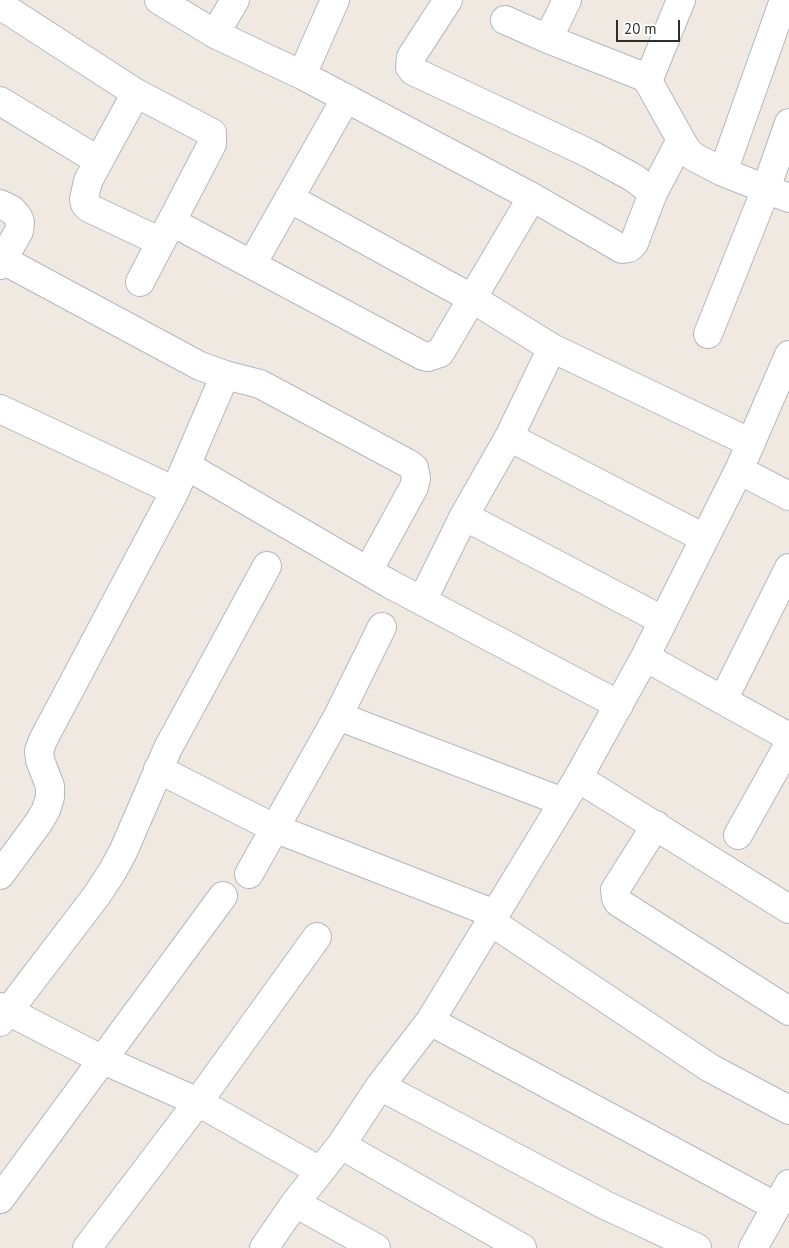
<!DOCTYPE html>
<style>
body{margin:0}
#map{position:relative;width:789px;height:1248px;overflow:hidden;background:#efe9e1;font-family:"PT Sans",sans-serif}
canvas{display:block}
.scale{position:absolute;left:616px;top:20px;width:64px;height:22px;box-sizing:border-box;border:2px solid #2e2e2e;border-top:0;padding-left:6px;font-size:15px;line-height:18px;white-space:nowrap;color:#2e2e2e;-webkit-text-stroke:4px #fff;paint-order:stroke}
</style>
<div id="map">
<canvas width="789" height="1248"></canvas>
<div class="scale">20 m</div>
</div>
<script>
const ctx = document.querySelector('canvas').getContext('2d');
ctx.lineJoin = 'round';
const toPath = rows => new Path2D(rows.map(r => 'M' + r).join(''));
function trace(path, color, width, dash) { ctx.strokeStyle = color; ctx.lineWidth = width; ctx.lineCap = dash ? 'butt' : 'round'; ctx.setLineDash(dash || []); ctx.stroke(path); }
const minor = toPath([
 [159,0,215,34,302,75,532,197,622,249,629,248,634,243,653,193,681,140],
 [448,0,411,57,410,67,413,71,588,153,634,178,653,193],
 [0,5,136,93,212,133,212,144,140,282],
 [505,20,548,39,642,76,648,81,686,149,694,157,723,172,789,198],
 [215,34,235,0],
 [548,39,567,0],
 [302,75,335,0],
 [648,81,681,0],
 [136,93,88,181,84,199,85,204,89,208,161,242],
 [0,101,99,161],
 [723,172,784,0],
 [289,198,473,299,552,348,751,443],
 [0,204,12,210,18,217,20,222,19,231,0,265],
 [172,222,423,356,428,357,440,353,532,197],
 [3,260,200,366,225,375,260,384,409,464,414,468,416,478,414,487,368,571],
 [252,264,346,98],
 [708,334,766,189,789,123],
 [0,409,175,491],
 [509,437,704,538],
 [187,466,390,584,619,705],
 [739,470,789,496],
 [464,516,662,620],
 [422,601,464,516,509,437,552,348],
 [645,657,789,737],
 [723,700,789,568],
 [338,716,563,802],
 [158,769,274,828,495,914],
 [578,778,789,909],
 [656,825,615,890,616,898,618,902,789,1011],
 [738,835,789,744],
 [249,874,338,716,382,627],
 [0,875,39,822,46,810,50,797,50,786,40,760,39,751,43,740,175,491,225,375],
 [490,921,710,1068,789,1110],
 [0,1007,101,1059,198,1102,320,1171],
 [430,1021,775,1206],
 [0,1022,97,895,112,872,123,852,168,748,267,566],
 [380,1086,605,1205,697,1248],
 [341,1145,522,1248],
 [0,1199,223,896],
 [295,1203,376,1248],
 [87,1248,198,1102,317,937],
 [264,1248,295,1203,341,1145,380,1086,430,1021,578,778,645,657,739,470,789,355],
 [753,1248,789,1184]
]);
trace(minor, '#b4b7c1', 30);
trace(minor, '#fff', 28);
</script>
